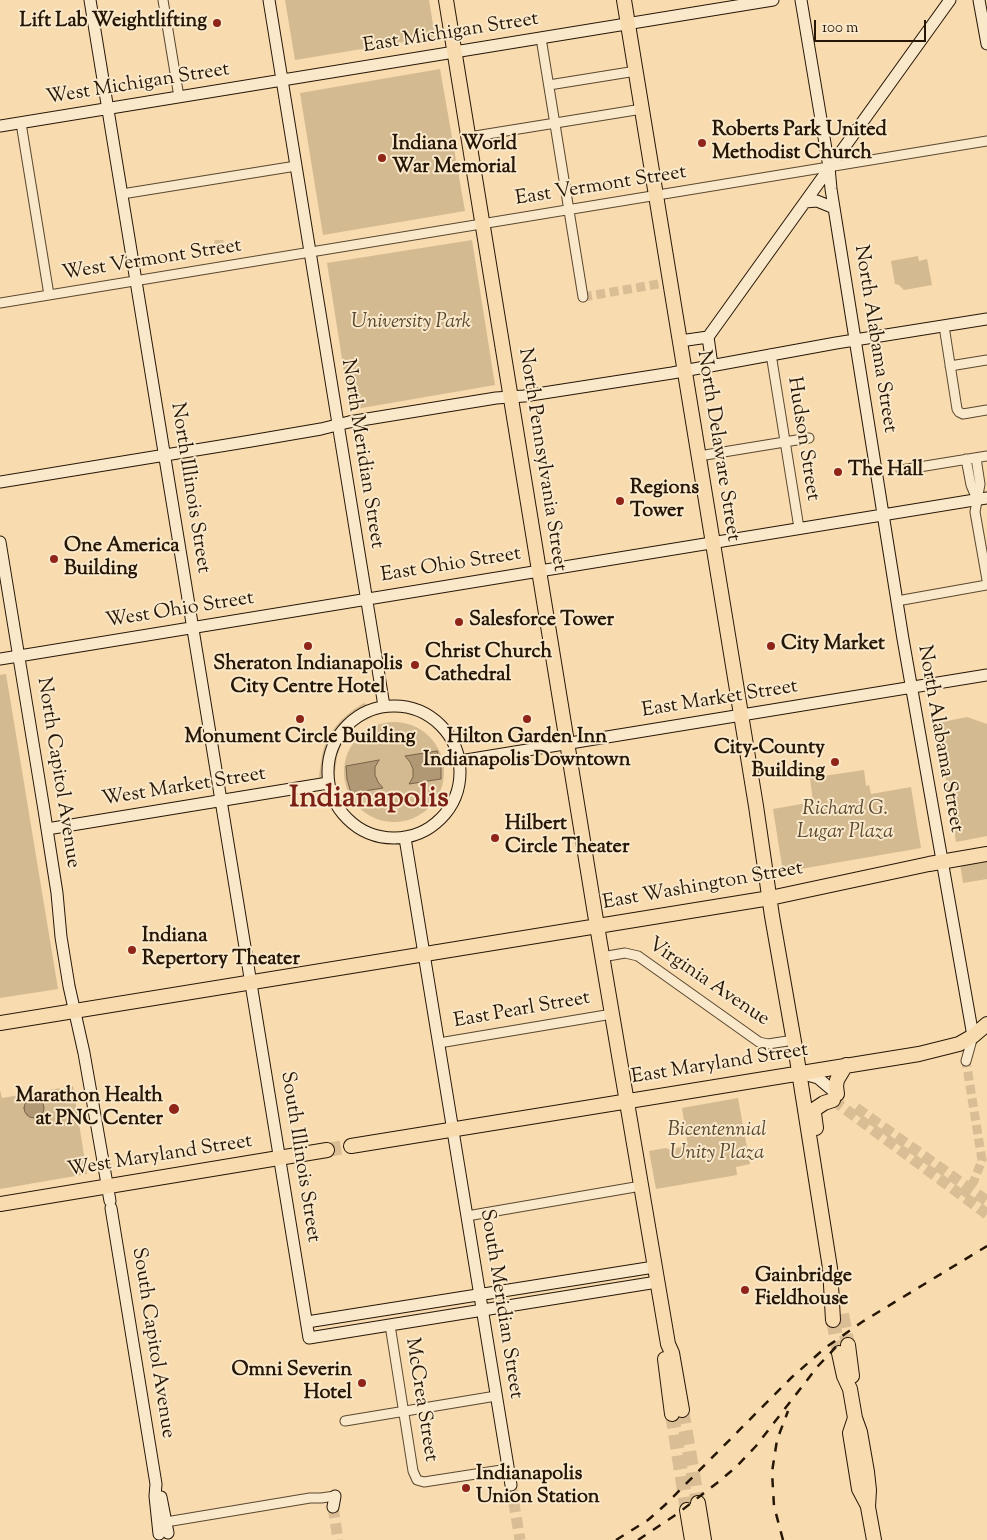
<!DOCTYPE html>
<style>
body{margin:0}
#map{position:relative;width:987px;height:1540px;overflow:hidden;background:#f8dbae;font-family:"Sorts Mill Goudy",serif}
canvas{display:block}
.scale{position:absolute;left:814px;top:20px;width:112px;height:22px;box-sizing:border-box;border:2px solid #261606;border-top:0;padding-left:6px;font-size:15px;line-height:18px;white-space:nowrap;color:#261606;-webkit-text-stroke:4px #fae8ca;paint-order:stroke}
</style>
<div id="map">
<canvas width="987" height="1540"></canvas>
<div class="scale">100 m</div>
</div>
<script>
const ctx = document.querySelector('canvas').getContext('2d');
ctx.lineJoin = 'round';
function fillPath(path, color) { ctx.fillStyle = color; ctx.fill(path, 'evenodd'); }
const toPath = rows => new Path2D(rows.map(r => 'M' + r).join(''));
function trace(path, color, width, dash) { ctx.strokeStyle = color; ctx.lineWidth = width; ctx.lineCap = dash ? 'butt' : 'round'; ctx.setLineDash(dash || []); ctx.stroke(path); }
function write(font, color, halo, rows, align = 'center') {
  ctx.font = font + ' "Sorts Mill Goudy",serif'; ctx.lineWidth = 4; ctx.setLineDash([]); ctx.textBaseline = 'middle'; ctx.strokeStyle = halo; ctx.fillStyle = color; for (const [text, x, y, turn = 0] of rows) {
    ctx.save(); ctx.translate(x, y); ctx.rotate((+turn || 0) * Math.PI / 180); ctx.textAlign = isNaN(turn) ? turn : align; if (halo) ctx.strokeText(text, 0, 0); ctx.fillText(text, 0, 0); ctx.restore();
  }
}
const green = toPath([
 [285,0,429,0,435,37,295,60],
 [440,69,465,211,323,235,300,93],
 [472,240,495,385,350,410,327,263],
 [918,256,919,261,927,259,932,285,904,290,899,285,895,284,891,261],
 [6,674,58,989,0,998,0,675],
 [364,703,371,708,373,713,373,717,357,724,342,742,337,757,334,780,331,783,320,780,319,776,322,755,327,737,342,719,353,710],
 [967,717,987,724,987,836,956,842,937,723],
 '344 772a50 50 0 1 1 100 0a50 50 0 1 1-100 0Z',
 [864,770,866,786,869,785,871,794,911,787,921,848,783,872,773,809,813,802,810,778],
 [987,859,987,879,963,883,960,864],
 [73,1086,87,1174,0,1189,0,1090,2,1098],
 [738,1098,750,1164,736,1167,737,1175,656,1189,649,1151,666,1148,670,1150,687,1145,687,1141,682,1108]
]);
const water = toPath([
 [437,751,441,764,441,779,409,784,413,777,413,769,410,762,405,756,437,751],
 [379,760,375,767,375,775,378,782,383,788,351,793,347,779,346,766,379,760],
 '24 1108a10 10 0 1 1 20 0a10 10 0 1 1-20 0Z'
]);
const streetTunnel = toPath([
 [219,240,219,244],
 [583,297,670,282],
 [963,1196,974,1181,982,1160,966,1061]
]);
const secondaryTunnel = toPath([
 [833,1100,987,1214],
 [856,1108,987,1201],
 [511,1485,520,1540],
 [333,1507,338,1540]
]);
const primaryTunnel = toPath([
 [327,1150,351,1146],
 [842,1314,848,1345],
 [833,1320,839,1353],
 [682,1410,698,1503],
 [672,1414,687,1510]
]);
const street = toPath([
 [163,0,179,97],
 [541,38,583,297],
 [549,85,636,71],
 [21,123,49,295],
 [469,137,642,109],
 [122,194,296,166],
 [0,303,987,141],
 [944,326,957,409,959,412,963,414,987,410],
 [771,354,799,528],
 [950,366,987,360],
 [699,456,809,438],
 [976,458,980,484,975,512,987,580],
 [966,459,971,485,977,499],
 [901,470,987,456],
 [897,601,987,585],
 [602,957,625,953,638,956,759,1042,768,1044,794,1040],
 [439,1043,612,1014],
 [966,1061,973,1036],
 [467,1216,641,1186],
 [390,1325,413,1471,417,1480,424,1482,508,1469],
 [345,1421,496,1396],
 [166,1522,310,1498,321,1498,335,1496]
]);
const secondary = toPath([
 [90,0,309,1338,657,1282],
 [269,0,384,706],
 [801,0,829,167,831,189,903,639,973,1036],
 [979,0,987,44],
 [0,126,773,0],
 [805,202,817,201,834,208],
 [680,341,708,337],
 [712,365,708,337,950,0],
 [0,482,251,441,321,429,349,422,496,398,524,396,672,373,836,343,987,319],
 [0,542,44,810,57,893,61,937,69,986,84,1053,110,1201],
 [0,659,987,498],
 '328 772a66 66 0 1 1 132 0a66 66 0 1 1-132 0Z',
 [460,761,987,675],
 [47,829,328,783],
 [405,838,511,1485],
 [803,1074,818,1078,837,1094],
 [111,1208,156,1484,155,1496,159,1534],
 [307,1322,654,1267],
 [161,1497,168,1533],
 [333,1507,335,1496]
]);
const primary = toPath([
 [446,0,595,914,668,1344,672,1353,682,1410],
 [624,0,756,806,772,916,797,1059,830,1268,833,1320],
 [0,1023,770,898,929,864,987,854],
 [837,1094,836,1086,837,1080,846,1065],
 [816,1128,814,1113,815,1109,824,1103,833,1100],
 [351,1146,919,1054,959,1044,973,1036,987,1024],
 [0,1204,327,1150],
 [848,1345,852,1376],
 [839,1353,844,1376,850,1389,855,1418,860,1432,867,1472,869,1490,868,1507,874,1540],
 [665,1359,672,1414],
 [855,1418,850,1433,859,1489,868,1506],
 [698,1503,704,1540],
 [687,1510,692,1540]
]);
const rail = toPath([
 [616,1540,648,1520,665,1505,791,1378,825,1348,862,1322,987,1246],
 [638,1540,677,1514,717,1483,736,1467,756,1446,818,1366,836,1347],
 [783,1540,774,1506,772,1472,777,1440,788,1411]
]);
const markers = [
 [217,23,5,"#8f2418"],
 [702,143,5,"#8f2418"],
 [382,158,5,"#8f2418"],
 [838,472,5,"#8f2418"],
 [620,501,5,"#8f2418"],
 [54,559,5,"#8f2418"],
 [459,622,5,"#8f2418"],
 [308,646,5,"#8f2418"],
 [771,646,5,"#8f2418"],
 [415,665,5,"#8f2418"],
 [300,719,5,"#8f2418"],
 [527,719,5,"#8f2418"],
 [835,762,5,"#8f2418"],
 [495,838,5,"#8f2418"],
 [132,950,5,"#8f2418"],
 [174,1109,6,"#8f2418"],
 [745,1290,5,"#8f2418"],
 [362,1383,5,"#8f2418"],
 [466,1488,5,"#8f2418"]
];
const poiNames = [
 ["Lift Lab Weightlifting",207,23,"right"],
 ["Roberts Park United",712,132],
 ["Methodist Church",712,155],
 ["Indiana World",392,146],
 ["War Memorial",392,169],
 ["The Hall",848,472],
 ["Regions",630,490],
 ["Tower",630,513],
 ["One America",64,548],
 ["Building",64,571],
 ["Salesforce Tower",469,622],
 ["City Market",781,646],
 ["Christ Church",425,654],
 ["Cathedral",425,677],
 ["Sheraton Indianapolis",308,666,"center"],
 ["City Centre Hotel",308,689,"center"],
 ["Monument Circle Building",300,739,"center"],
 ["Hilton Garden Inn",527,739,"center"],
 ["Indianapolis Downtown",527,762,"center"],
 ["City-County",825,750,"right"],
 ["Building",825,773,"right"],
 ["Hilbert",505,826],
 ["Circle Theater",505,849],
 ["Indiana",142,938],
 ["Repertory Theater",142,961],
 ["Marathon Health",163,1098,"right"],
 ["at PNC Center",163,1121,"right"],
 ["Gainbridge",755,1278],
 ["Fieldhouse",755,1301],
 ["Omni Severin",352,1372,"right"],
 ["Hotel",352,1395,"right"],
 ["Indianapolis",476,1476],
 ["Union Station",476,1499]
];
const streetNames = [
 ["East Michigan Street",451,34,-9],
 ["West Michigan Street",138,85,-9],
 ["East Vermont Street",601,187,-9],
 ["West Vermont Street",152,261,-9],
 ["North Alabama Street",874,339,81],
 ["Hudson Street",802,439,81],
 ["North Delaware Street",717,446,81],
 ["North Meridian Street",361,454,81],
 ["North Pennsylvania Street",541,460,81],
 ["North Illinois Street",189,488,81],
 ["East Ohio Street",451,566,-9],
 ["West Ohio Street",180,611,-9],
 ["East Market Street",720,700,-9],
 ["North Alabama Street",939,739,80],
 ["North Capitol Avenue",57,773,81],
 ["West Market Street",184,788,-9],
 ["East Washington Street",703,887,-10],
 ["Virginia Avenue",708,983,34],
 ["East Pearl Street",522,1011,-10],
 ["East Maryland Street",720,1065,-9],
 ["West Maryland Street",160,1157,-9],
 ["South Illinois Street",299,1157,81],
 ["South Meridian Street",500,1304,81],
 ["South Capitol Avenue",152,1343,81],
 ["McCrea Street",420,1400,81]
];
const parkNames = [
 ["University Park",411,324],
 ["Richard G.",845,811],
 ["Lugar Plaza",845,834],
 ["Bicentennial",717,1132],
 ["Unity Plaza",717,1155]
];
const townNames = [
 ["Indianapolis",369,801]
];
fillPath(green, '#d4ba91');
fillPath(water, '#b19875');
trace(water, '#796449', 1);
trace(streetTunnel, '#d8bd95', 9, [9, 4.5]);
trace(secondaryTunnel, '#d8bd95', 11, [11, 5.5]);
trace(primaryTunnel, '#d8bd95', 14, [14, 7]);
trace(street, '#5a4730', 11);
trace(secondary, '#261606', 13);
trace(primary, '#261606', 16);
trace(street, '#fae8ca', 9);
trace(secondary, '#fae8ca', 11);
trace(primary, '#f8dbae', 14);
trace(rail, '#261606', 2.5, [9, 9]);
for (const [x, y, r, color] of markers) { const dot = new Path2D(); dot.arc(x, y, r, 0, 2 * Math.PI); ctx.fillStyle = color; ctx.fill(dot); trace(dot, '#fae8ca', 2); }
write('bold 20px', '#261606', '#fae8ca', poiNames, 'left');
write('20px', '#261606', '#fae8ca', streetNames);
write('italic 20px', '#5a4730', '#fae8ca', parkNames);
write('bold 30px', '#7a1f14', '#fae8ca', townNames);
</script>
